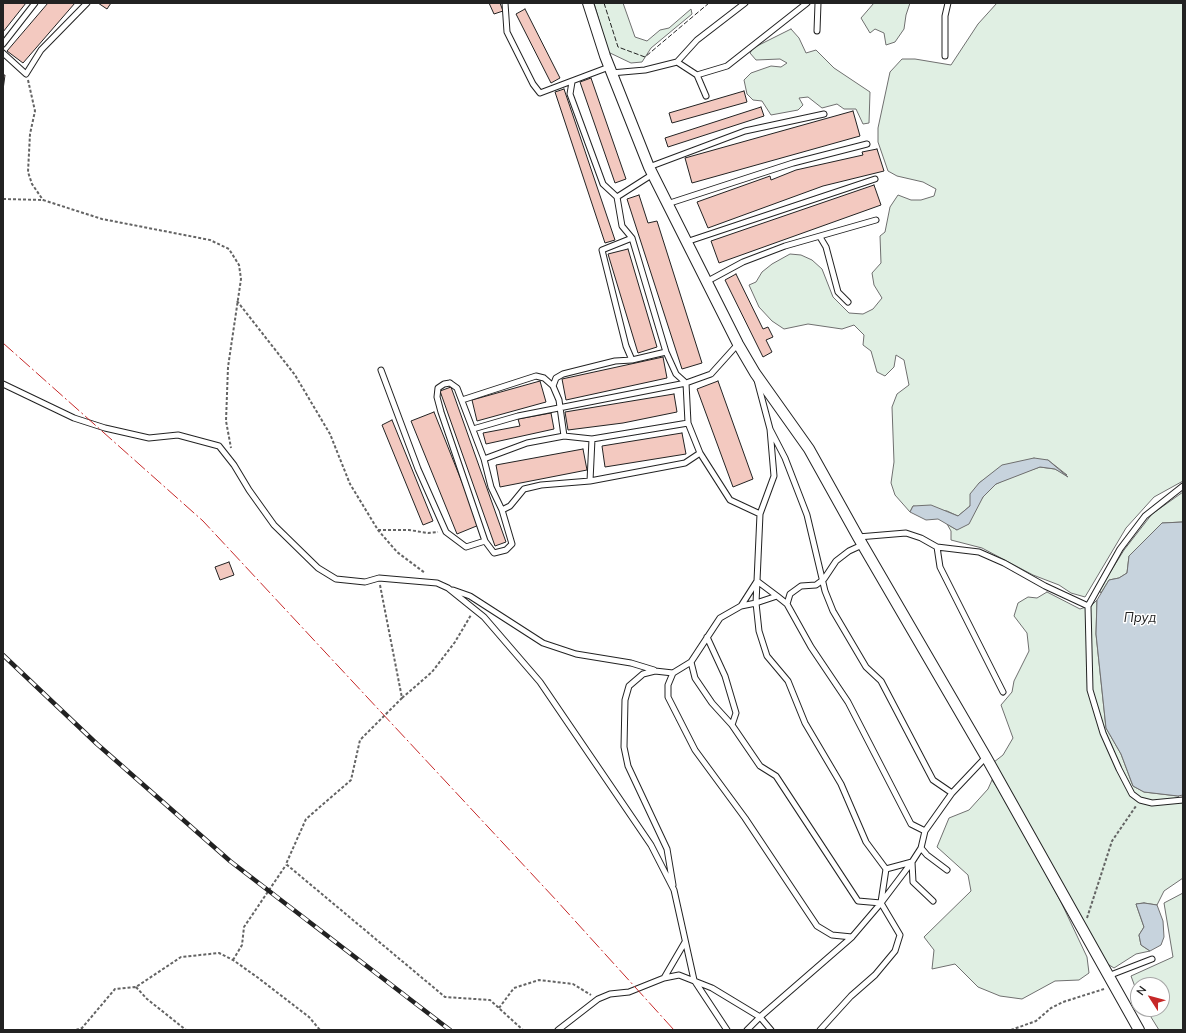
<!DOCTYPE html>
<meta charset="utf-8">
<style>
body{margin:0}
#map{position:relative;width:1186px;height:1033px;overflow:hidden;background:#fff;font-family:Mulish,sans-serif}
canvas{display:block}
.frame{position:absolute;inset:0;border:4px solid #222;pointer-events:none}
.north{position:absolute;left:1130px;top:977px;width:40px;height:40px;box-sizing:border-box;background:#fff;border:1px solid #a7a7a7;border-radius:50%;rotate:306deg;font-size:11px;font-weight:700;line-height:16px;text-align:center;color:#222}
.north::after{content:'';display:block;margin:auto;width:14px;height:18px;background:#c62828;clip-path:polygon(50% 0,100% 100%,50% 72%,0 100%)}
</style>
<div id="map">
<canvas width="1186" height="1033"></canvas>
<div class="frame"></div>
<div class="north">N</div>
</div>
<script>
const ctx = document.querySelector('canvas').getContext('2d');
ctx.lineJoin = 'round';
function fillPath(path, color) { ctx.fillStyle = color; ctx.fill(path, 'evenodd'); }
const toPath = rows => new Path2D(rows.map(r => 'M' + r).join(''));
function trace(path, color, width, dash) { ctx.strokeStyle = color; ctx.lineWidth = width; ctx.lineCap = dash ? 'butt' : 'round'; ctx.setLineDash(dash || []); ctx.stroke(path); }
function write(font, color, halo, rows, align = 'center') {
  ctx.font = font + ' Mulish,sans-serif'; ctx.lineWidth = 3; ctx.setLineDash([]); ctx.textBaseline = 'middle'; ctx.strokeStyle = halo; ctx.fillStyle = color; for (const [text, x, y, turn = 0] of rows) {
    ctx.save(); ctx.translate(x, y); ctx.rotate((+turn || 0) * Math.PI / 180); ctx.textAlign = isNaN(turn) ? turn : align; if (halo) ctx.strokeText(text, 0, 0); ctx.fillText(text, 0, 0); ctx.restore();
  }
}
const green = toPath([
 [594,3,623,3,635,37,647,41,660,30,669,28,691,9,692,14,651,48,642,62,631,63,608,52,594,3],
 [874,3,910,3,906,15,904,29,895,42,886,45,884,33,875,29,870,33,861,18,874,3],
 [997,3,1183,3,1183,481,1154,497,1126,528,1085,597,1071,593,1059,585,1033,575,982,548,951,540,951,531,947,524,957,530,983,497,996,484,1013,476,1040,467,1055,469,1067,475,1048,460,991,475,979,483,970,506,958,516,947,511,913,506,910,512,895,495,891,483,894,462,892,407,897,394,909,385,904,360,896,355,894,367,885,376,877,372,871,351,863,345,864,335,854,325,842,329,808,324,784,329,772,321,759,307,749,285,756,282,762,272,772,264,790,254,801,255,812,260,822,269,833,297,849,313,863,314,873,309,882,298,874,285,872,273,881,263,880,236,885,232,890,207,898,195,911,200,921,200,934,196,936,189,923,182,897,176,888,171,878,142,878,128,890,72,902,59,915,59,951,65,978,24,997,3],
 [791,29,799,38,806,53,816,50,834,68,870,92,869,123,863,124,856,109,844,109,837,104,822,108,808,97,799,98,803,105,798,110,771,115,762,101,753,100,747,94,744,80,751,73,771,66,781,67,787,63,780,59,756,60,750,53,753,48,791,29],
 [1183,492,1183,522,1162,523,1129,556,1127,573,1119,578,1109,580,1101,593,1099,590,1124,550,1152,514,1183,492],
 [1047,592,1080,609,1092,605,1097,600,1096,634,1106,728,1121,754,1133,786,1144,792,1178,796,1183,802,1183,878,1164,891,1157,905,1144,903,1136,904,1144,927,1139,935,1141,945,1150,951,1136,954,1114,968,1106,963,994,762,1003,755,1013,738,1001,705,1012,692,1014,681,1029,651,1027,633,1014,616,1018,603,1028,597,1037,598,1047,592],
 [992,780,1005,799,1061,902,1087,957,1089,973,1079,980,1055,981,1022,999,1000,996,978,987,955,964,932,969,934,950,924,937,971,891,968,875,937,847,949,818,969,810,988,789,992,780],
 [1183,893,1183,1030,1159,1030,1146,1009,1162,1009,1162,985,1138,985,1138,995,1131,976,1173,957,1164,903,1183,893]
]);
const water = toPath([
 [1034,458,1048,460,1068,477,1055,469,1040,467,996,484,983,497,969,524,957,530,938,519,926,520,910,512,913,506,931,505,958,516,970,506,970,494,979,483,1002,465,1034,458],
 [1183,522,1183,795,1178,796,1144,792,1133,786,1121,754,1106,728,1096,634,1097,600,1109,580,1119,578,1127,573,1129,556,1162,523,1183,522],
 [1144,903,1157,905,1163,921,1164,937,1161,945,1150,951,1141,945,1139,935,1144,927,1136,904,1144,903]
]);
const building = toPath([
 [3,3,26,3,3,32,3,3],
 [48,3,75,3,23,63,7,51,48,3],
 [98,3,111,3,107,9,98,3],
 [489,3,500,3,503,11,494,14,489,3],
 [525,9,560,78,551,83,516,14,525,9],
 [3,75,5,75,3,90,3,75],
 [591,78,626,179,615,183,580,82,591,78],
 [564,89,615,240,605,243,555,92,564,89],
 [744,91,747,102,672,123,669,113,744,91],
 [761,107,764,116,668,147,665,138,761,107],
 [853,111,860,136,692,183,685,158,853,111],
 [877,149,884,171,823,186,708,228,697,202,770,176,771,180,796,170,863,155,862,152,877,149],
 [874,185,881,205,719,263,711,241,874,185],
 [639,195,648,223,657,221,702,363,682,369,627,199,639,195],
 [628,249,657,347,638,353,608,254,628,249],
 [736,274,763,329,768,327,773,337,766,340,772,352,763,357,725,280,736,274],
 [663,357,667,378,566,400,562,379,663,357],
 [540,381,546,402,477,421,472,400,540,381],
 [718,381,753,479,733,487,697,389,718,381],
 [451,387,506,542,495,546,440,391,451,387],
 [674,394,677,412,623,423,568,430,565,412,674,394],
 [434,412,479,525,457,534,411,421,434,412],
 [551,413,554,429,486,444,483,433,520,426,518,419,551,413],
 [392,420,433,521,423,525,382,425,392,420],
 [682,433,686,454,605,467,602,446,682,433],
 [583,449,587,470,500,487,496,465,583,449],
 [229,562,234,575,220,580,215,567,229,562]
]);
const path = toPath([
 [28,80,35,111,30,134,28,172,32,184,43,200],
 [3,199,43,200,102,219,210,240,229,249,239,265,241,279,228,367,226,421,231,448],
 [237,301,295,375,330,434,350,484,378,530,397,552,425,573],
 [378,530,409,530,428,533,438,532],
 [380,585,402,698,360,740,351,780,306,819,286,864,445,997,490,1000,523,1030],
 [402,698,432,672,455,642,471,615],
 [1087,918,1112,841,1136,806],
 [233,960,242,945,244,927,286,865],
 [136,987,147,999,186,1030],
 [499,1008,514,988,539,980,573,984,591,995],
 [76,1030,82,1028,115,989,136,987,181,957,219,953,233,960,257,977,309,1017,320,1030],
 [1011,1030,1036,1021,1051,1008,1063,1002,1104,989]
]);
const service = toPath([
 [505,3,507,32,533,84,540,93,609,67],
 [817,31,818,3],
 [3,44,35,3],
 [3,53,26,74,41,50,87,3],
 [945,56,945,16,948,3],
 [677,62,697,75,727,66,807,3],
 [611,73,645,70,677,62,697,40,745,3],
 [697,75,706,96],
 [572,82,570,94,603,184,617,197,622,226,632,238,602,250,626,346,632,360,666,352],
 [649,167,745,131,824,114],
 [617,197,653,174],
 [667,204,793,163,867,144],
 [820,237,826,247,838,292,848,302],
 [632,238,666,352,676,374,686,383,688,423,700,453,730,500,760,514],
 [686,242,875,179],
 [706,282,743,262,785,246,876,220],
 [381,370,418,469,446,532,466,547,485,541],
 [450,383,457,388,484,459,491,487,502,510,512,544,506,550,494,553,485,541,441,412,437,397,438,388,444,384,450,383],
 [3,384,74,418,105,428,149,438,178,435,219,446,234,465,249,490,274,525,318,568,336,579,365,582,379,578,437,583,448,588,484,617,540,682,651,845,674,890,694,980,727,1030],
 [553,386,556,378,563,374,615,361,632,360],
 [462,400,536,376,544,378,553,386,559,400,564,436,527,443,484,459],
 [473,429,518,416,686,383,711,374,738,344],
 [770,429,785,458,807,515,825,591,833,611,866,667,881,681,933,780,952,793],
 [564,436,592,439,688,423],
 [590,481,592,439],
 [1183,486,1145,516,1120,549,1088,606,1090,690,1103,733,1119,769,1132,794,1140,800,1152,803,1183,800],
 [502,510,510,506,524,489,541,485,590,481,685,463,700,453],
 [858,537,906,533,921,538,937,547,979,552,1004,563,1045,586,1088,606],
 [937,547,940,567,1003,692],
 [453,590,470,596,543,643,576,654,631,663,654,670],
 [777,596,757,581,756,603,759,631,767,656,788,681,805,723,841,784,866,842,886,869,881,902],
 [787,604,811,647,848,702,911,824,925,831],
 [741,606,757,581,760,514,774,476,770,429,757,380],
 [707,637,725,676,736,713,732,725,760,766,776,776,858,901,881,903,912,862,886,869],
 [691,662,695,678,712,703,732,725],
 [673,673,655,671,643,674,629,686,625,700,624,747,628,766,667,849,673,885],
 [921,848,927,855,947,870],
 [933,901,913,882,912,862,921,848,925,831,952,793,986,757],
 [852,937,832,935,817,926,745,818,695,750,668,697,668,685,673,673,691,662,720,618,741,606,756,603,777,596,787,604,790,594,801,586,816,585,824,579,836,561,849,551,862,545],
 [1108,976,1152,959],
 [664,978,679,975,712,988,760,1017,771,1030],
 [558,1030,598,999,610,994,629,992,664,978,685,942],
 [747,1030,760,1017,852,937,881,903,900,935,895,951,875,975,851,996,820,1030]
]);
const minor = toPath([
 [588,3,605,56,649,167,738,344,755,373,809,449,858,537,986,757,1139,1030]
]);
const rail = toPath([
 [3,655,97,744,230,861,450,1030]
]);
const fence = toPath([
 [604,3,618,47,645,57,709,3]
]);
const power = toPath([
 [3,343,203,521,557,901,674,1030]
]);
const waterNames = [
 ["Пруд",1140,618]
];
fillPath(green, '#e0efe3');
trace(green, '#6f6f6f', 1);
fillPath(water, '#c7d3dd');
trace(water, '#6f6f6f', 1);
fillPath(building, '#f3c9c0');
trace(building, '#222', 1);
trace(service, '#222', 7);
trace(minor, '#222', 12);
trace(path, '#646464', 2, [3, 2]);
trace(service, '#fff', 5);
trace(minor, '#fff', 10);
trace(rail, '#222', 4.5);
trace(rail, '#fff', 3, [9]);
trace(fence, '#222', 1, [5, 2]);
trace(power, '#c62828', 1, [14, 3, 2, 3]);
write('italic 13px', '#222', '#fff', waterNames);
</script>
